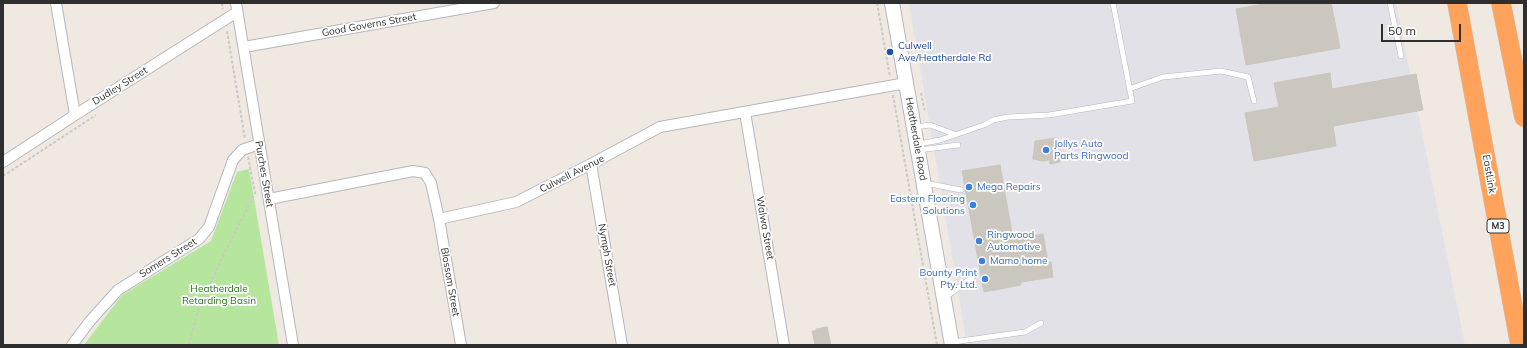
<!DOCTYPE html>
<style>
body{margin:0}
#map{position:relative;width:1527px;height:348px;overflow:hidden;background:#efe9e1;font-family:Mulish,sans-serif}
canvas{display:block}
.frame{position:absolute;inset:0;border:4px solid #2e2e2e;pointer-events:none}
.scale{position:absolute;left:1381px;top:24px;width:80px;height:18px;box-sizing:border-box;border:2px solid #2e2e2e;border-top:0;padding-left:5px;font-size:12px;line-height:14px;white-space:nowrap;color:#2e2e2e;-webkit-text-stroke:3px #fff;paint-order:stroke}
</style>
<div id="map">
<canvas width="1527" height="348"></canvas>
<div class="frame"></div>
<div class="scale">50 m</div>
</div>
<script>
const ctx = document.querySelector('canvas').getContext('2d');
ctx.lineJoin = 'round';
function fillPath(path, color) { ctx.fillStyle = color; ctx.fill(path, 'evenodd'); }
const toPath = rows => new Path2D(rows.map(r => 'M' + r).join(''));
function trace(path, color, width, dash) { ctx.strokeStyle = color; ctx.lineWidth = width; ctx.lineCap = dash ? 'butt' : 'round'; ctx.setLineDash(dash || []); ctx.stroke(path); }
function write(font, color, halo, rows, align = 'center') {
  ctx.font = font + ' Mulish,sans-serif'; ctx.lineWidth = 3.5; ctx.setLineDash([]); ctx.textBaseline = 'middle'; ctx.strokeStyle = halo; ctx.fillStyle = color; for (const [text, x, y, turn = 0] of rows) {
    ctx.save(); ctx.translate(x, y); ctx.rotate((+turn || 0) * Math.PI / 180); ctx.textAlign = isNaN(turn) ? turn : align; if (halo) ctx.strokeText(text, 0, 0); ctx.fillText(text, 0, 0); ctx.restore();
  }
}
const industrial = toPath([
 [909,3,1396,3,1465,345,967,345]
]);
const green = toPath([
 [249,169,279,345,84,345,122,295,211,241,237,172]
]);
const building = toPath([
 [1270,3,1331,3,1340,48,1246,65,1236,9,1270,3],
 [1330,73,1332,89,1416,74,1423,110,1333,126,1336,146,1254,161,1245,113,1279,107,1274,83,1330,73],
 [1056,138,1060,162,1050,164,1050,160,1043,161,1033,159,1035,141,1056,138],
 [1000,165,1013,239,1043,234,1048,262,1051,262,1053,277,1021,282,1021,285,984,292,962,171,1000,165],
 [827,327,831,345,815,345,812,331,816,331,816,329,827,327]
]);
const path = toPath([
 [222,3,223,9],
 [877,3,890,77],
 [227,31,245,139],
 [921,93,925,112],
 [893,95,937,345],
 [3,176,96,115],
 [189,345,198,310,220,262,255,193,248,157]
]);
const service = toPath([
 [1390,3,1401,56],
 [1129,89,1163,77,1221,71,1248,77,1254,101],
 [916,127,930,125,954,134],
 [919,144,940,140,984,125,993,120,1008,117,1049,115,1132,101,1113,3],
 [919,150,958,145],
 [925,183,961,190],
 [946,297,975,275],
 [953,342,1025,332,1041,323]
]);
const minor = toPath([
 [56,3,75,115],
 [236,3,293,345],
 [244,47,494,3],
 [745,112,784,345],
 [3,162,75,115,237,12],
 [591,164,622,345],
 [269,199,413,171,425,173,431,183,439,219,516,202,591,164,660,127,906,83],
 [439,219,461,345],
 [72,345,90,321,118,290,199,239,209,227,233,160,242,150,259,144]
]);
const secondary = toPath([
 [892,3,952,345]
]);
const motorway = toPath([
 [1457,3,1520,345],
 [1501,3,1524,117]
]);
const markers = [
 [890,52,4,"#1a4fb4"],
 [1046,150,4,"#3f7fe0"],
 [969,187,4,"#3f7fe0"],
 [973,205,4,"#3f7fe0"],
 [979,241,4,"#3f7fe0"],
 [982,261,4,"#3f7fe0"],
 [985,279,4,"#3f7fe0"]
];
const shields = [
 [1498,226,22]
];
const shieldNames = [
 ["M3",1498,226]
];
const streetNames = [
 ["Good Governs Street",369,25,-10],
 ["Dudley Street",120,86,-32],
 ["Heatherdale Road",916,139,80],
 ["Purches Street",264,174,80],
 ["Culwell Avenue",572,174,-27],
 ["EastLink",1489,174,80],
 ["Walwa Street",765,228,80],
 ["Nymph Street",607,255,80],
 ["Somers Street",168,258,-32],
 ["Blossom Street",450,282,80]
];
const transitNames = [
 ["Culwell",898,46],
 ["Ave/Heatherdale Rd",898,58]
];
const shopNames = [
 ["Jollys Auto",1054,144],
 ["Parts Ringwood",1054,156],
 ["Mega Repairs",977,187],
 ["Eastern Flooring",965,199,"right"],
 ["Solutions",965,211,"right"],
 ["Ringwood",987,235],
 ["Automotive",987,247],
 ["Mamo home",990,261],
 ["Bounty Print",977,273,"right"],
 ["Pty. Ltd.",977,285,"right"]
];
const parkNames = [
 ["Heatherdale",219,289],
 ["Retarding Basin",219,301]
];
fillPath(industrial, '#e3e1e8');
fillPath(green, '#b6e59e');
fillPath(building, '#cbc7bf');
trace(building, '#cbc5ba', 1);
trace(service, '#b4b7c1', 6);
trace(minor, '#b4b7c1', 12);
trace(secondary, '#b4b7c1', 16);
trace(motorway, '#c9c9c9', 20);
trace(path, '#c9c9c9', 2, [3, 2]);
trace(service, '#fff', 5);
trace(minor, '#fff', 10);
trace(secondary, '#fff', 14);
trace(motorway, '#ffa35c', 19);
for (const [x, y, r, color] of markers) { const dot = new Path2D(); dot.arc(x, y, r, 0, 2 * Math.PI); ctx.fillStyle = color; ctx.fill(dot); trace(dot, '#fff', 1.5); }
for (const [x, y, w] of shields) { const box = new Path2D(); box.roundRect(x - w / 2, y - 7, w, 14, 3); ctx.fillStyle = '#fff'; ctx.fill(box); trace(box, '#2e2e2e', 1); }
write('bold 9px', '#2e2e2e', null, shieldNames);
write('10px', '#2e2e2e', '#fff', streetNames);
write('10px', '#164399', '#fff', transitNames, 'left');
write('10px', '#366cbe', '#fff', shopNames, 'left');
write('10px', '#2c6e1b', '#fff', parkNames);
</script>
